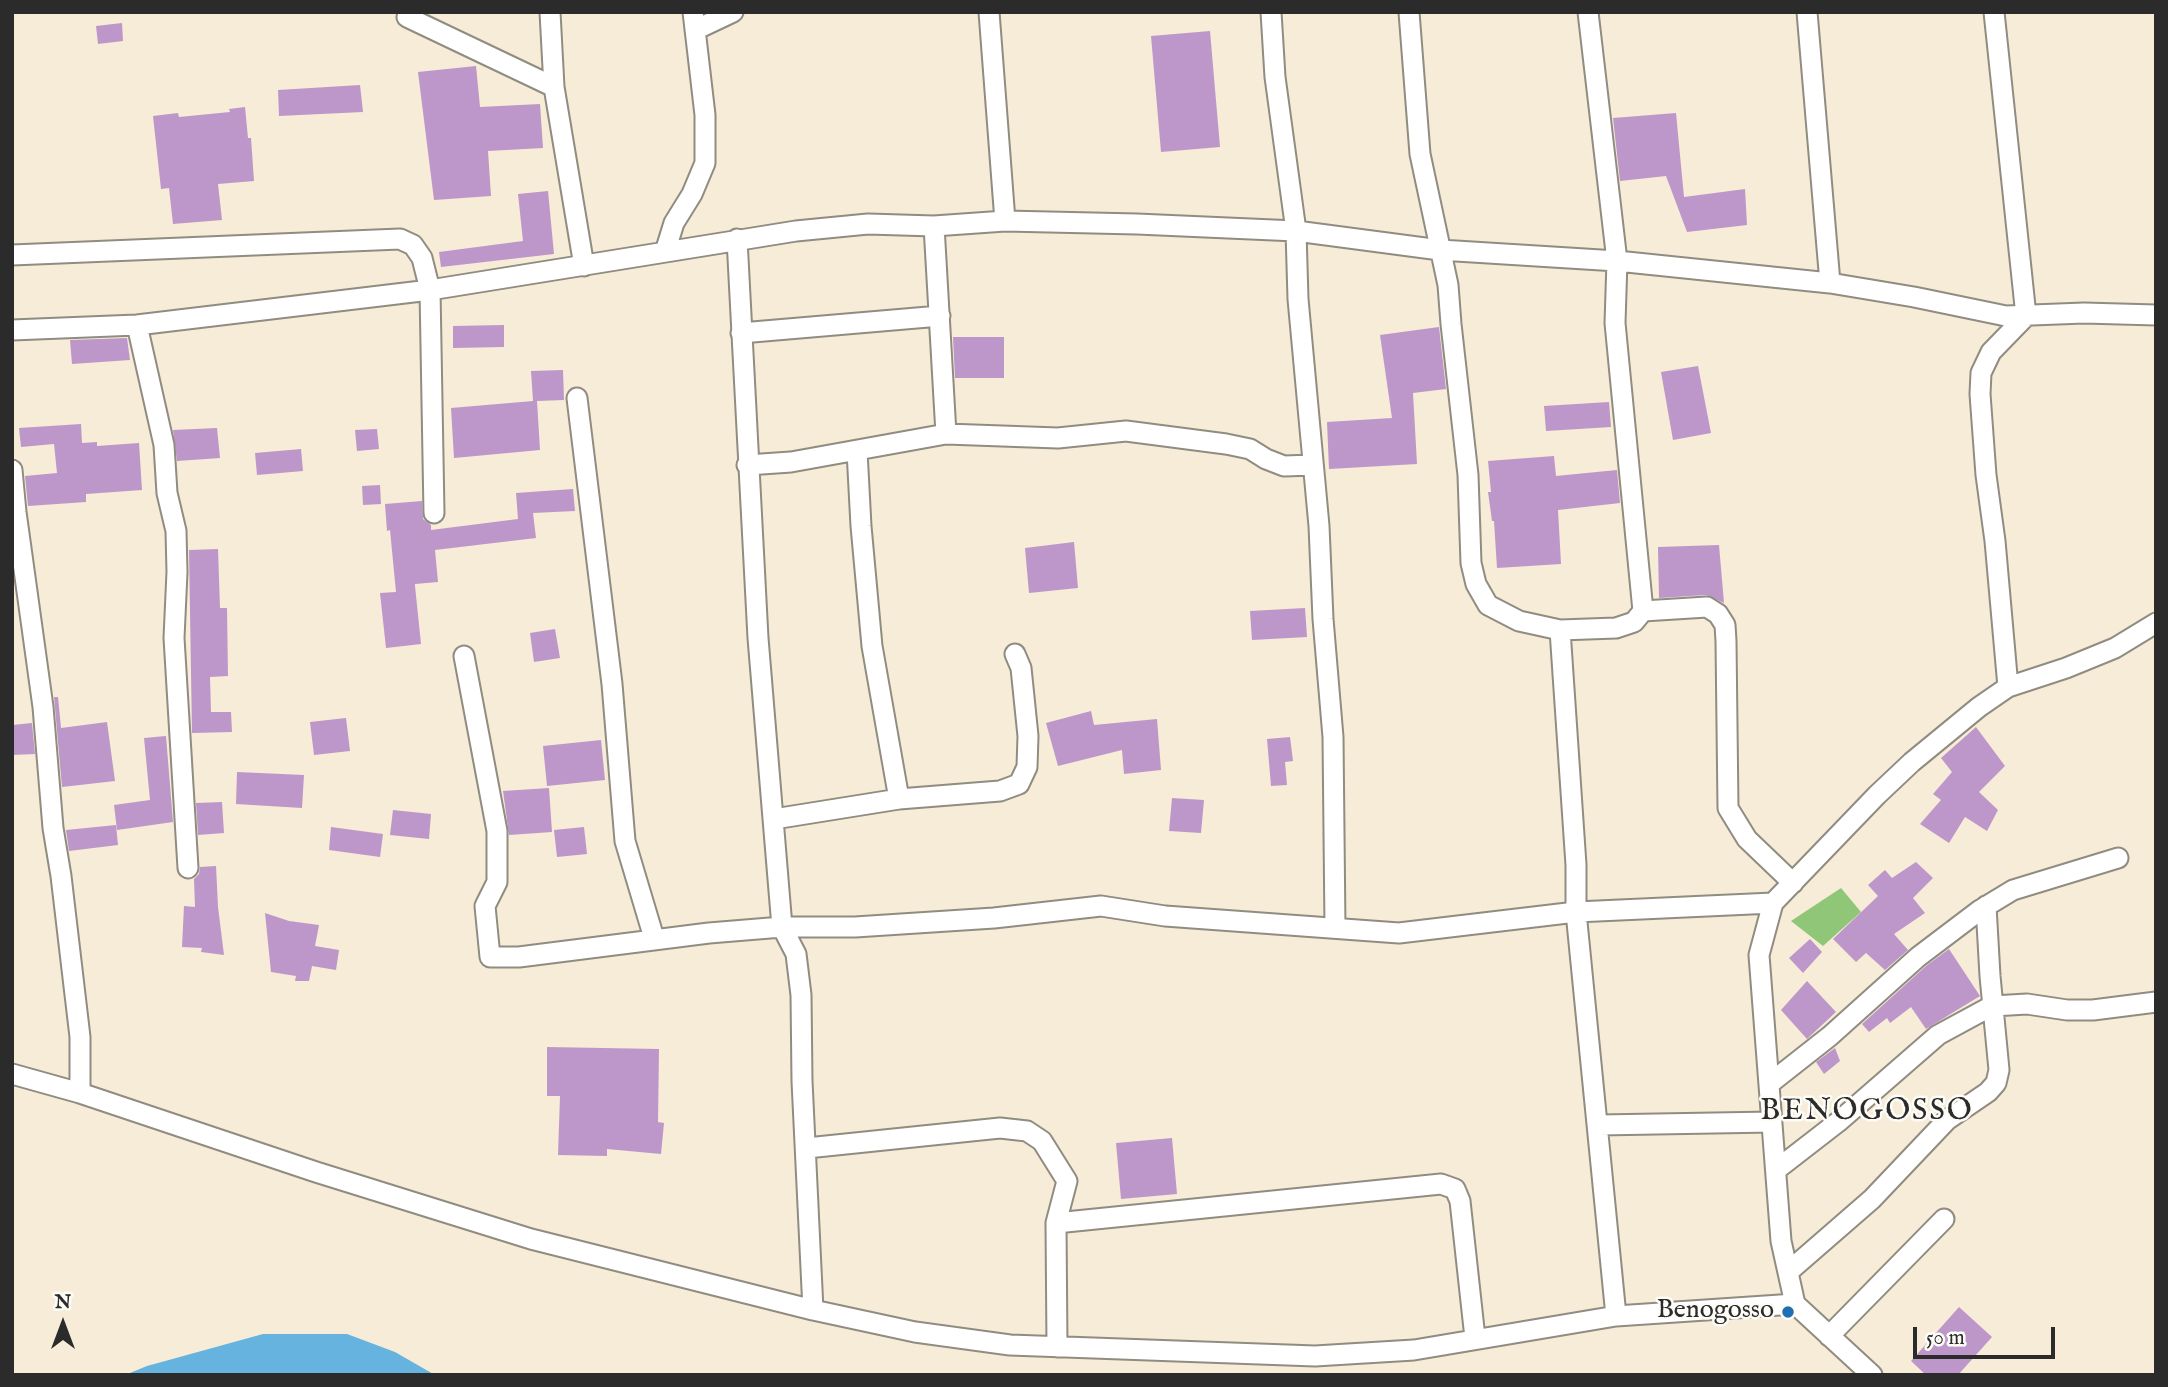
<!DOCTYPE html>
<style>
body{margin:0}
#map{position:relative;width:2168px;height:1387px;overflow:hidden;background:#f6ecd7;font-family:"IM FELL English",serif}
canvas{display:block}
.frame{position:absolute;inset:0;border:14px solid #2b2b2b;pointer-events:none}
.north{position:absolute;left:28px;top:1289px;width:70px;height:70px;-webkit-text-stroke:5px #fdfcf7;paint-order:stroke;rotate:0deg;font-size:19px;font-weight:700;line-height:28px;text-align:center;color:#2b2b2b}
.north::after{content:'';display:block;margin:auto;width:24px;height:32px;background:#2b2b2b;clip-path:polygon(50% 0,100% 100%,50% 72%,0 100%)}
.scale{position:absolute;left:1913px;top:1327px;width:142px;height:32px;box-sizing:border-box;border:4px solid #2b2b2b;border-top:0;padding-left:9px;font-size:21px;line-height:24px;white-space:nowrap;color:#2b2b2b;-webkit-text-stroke:5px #fdfcf7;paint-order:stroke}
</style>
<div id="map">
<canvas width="2168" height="1387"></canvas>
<div class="frame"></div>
<div class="north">N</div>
<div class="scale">50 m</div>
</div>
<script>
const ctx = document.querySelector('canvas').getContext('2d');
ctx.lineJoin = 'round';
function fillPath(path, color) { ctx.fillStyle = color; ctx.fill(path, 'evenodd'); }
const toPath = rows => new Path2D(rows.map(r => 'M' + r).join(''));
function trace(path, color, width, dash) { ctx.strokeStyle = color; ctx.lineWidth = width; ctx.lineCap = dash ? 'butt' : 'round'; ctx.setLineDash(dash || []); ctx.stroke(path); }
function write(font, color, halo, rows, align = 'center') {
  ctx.font = font + ' "IM FELL English",serif'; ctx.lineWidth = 5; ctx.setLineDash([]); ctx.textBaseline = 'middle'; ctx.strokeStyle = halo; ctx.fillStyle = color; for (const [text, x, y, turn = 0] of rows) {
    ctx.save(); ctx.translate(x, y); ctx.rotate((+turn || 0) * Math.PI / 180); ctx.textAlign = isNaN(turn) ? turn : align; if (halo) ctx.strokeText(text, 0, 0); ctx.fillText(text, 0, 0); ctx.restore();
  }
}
const green = toPath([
 [1841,888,1861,912,1823,946,1791,921]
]);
const water = toPath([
 [263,1334,347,1334,395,1352,435,1375,125,1375,147,1366]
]);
const building = toPath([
 [122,23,123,41,98,44,96,26],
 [1210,31,1220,147,1161,152,1151,36],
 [476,66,480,107,540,104,543,148,488,151,491,196,434,200,418,72],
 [360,85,363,112,279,116,278,90],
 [245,107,248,138,251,138,254,181,218,184,222,220,173,224,169,188,161,189,153,116,178,113,179,117,230,112,229,109],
 [1676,113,1684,197,1745,189,1747,225,1687,232,1666,176,1620,181,1613,118],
 [548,191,554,254,441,267,439,252,523,241,518,194],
 [504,325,504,347,453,348,453,326],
 [1439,327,1446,389,1413,393,1417,464,1329,469,1327,422,1392,418,1380,335],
 [953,337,1004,337,1004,378,955,378],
 [127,338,130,360,72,364,70,340],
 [1698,366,1711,433,1673,440,1661,372],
 [563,370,564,400,537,401,540,450,454,458,451,408,533,401,531,371],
 [1609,402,1611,427,1546,431,1544,406],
 [81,424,82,443,97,442,97,446,139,443,142,490,86,494,86,502,28,506,25,476,57,473,54,444,21,447,19,428],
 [217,428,220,458,177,461,173,430],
 [377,429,379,449,357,451,355,430],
 [301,449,303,471,257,475,255,453],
 [1554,456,1556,476,1617,470,1620,503,1558,510,1561,564,1497,568,1494,521,1492,521,1488,492,1491,492,1488,461],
 [380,485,381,504,363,505,362,486],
 [573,489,575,511,533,513,536,538,435,550,438,582,415,584,415,586,421,644,386,648,380,593,396,592,390,530,387,531,385,504,422,501,423,519,431,525,431,530,518,519,516,493],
 [1074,542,1078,588,1029,593,1025,548],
 [1719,545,1724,603,1706,595,1659,598,1658,547],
 [218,549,220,608,227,608,228,676,210,677,211,712,231,712,232,732,192,733,189,550],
 [1305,608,1307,637,1252,640,1250,611],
 [555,629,560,658,534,662,530,633],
 [54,697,58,697,61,728,107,722,115,781,62,787],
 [1091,711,1094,725,1157,719,1161,770,1124,774,1122,750,1058,766,1046,723],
 [346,718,350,751,314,755,310,722],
 [32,723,35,754,12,755,12,725],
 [1976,727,2005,766,1979,792,1998,810,1987,831,1965,817,1949,843,1920,824,1941,800,1933,794,1952,772,1941,758],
 [166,736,173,822,117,830,114,805,150,800,144,738],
 [1290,737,1293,761,1285,762,1287,785,1271,786,1267,739],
 [601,740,605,780,547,786,543,746],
 [237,772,304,775,302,808,236,804],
 [549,788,552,832,509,835,503,791],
 [1172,798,1204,800,1201,833,1169,831],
 [222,802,224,833,198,835,196,803],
 [393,810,431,814,429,839,390,835],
 [116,825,118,845,69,851,66,830],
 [331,827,383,834,380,857,329,850],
 [584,827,587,854,557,857,554,830],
 [1916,862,1933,878,1913,898,1925,913,1894,934,1908,950,1885,970,1866,953,1856,962,1833,939,1878,896,1868,885,1885,870,1892,878],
 [216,866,218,907,224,955,201,952,202,948,182,947,184,906,195,907,194,879,199,874,200,867],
 [265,913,289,921,319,925,315,946,339,950,336,970,312,966,309,981,295,981,296,976,271,972],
 [1810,939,1822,952,1803,973,1789,958],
 [1949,949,1980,996,1926,1029,1911,1007,1890,1023,1887,1018,1869,1032,1862,1024,1926,966],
 [1807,981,1836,1012,1807,1039,1781,1010],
 [547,1047,659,1049,658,1122,664,1123,661,1154,607,1149,607,1156,558,1155,560,1096,547,1096],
 [1835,1048,1840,1061,1824,1074,1816,1062],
 [1172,1138,1177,1194,1121,1199,1116,1143],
 [1959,1307,1992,1337,1958,1375,1926,1375,1911,1361]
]);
const minor = toPath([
 [550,12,554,87,584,266],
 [989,12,1005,221],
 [1271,12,1275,77,1296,231,1298,299,1319,526,1323,619,1333,737,1335,928],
 [1409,12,1420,154,1448,285,1451,324,1468,475,1471,563,1476,584,1488,605,1519,621,1560,630,1616,628,1634,622,1643,611,1707,607,1718,614,1725,625,1726,641,1728,808,1747,839,1793,883],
 [1588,12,1617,261,1615,323,1643,611],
 [1807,12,1830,283],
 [1994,12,2026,316],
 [407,17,554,87],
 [695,30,733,12],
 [934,226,946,434],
 [737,239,758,638,782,927,796,954,801,995,802,1081,813,1310],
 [665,252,674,223,692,194,705,163,705,115,693,12],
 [12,255,400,239,413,245,422,258,430,290,434,513],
 [137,325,164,445,167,493,176,531,177,572,174,638,188,868],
 [12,330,137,325,430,290,796,231,868,224,934,226,1005,221,1137,224,1296,231,1440,250,1617,261,1830,283,1914,297,2006,316,2084,313,2156,315],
 [741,333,940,316],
 [577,398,612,684,625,841,654,938],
 [857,451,861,526,872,646,899,799],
 [747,465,791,462,946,434,1058,438,1126,431,1226,444,1250,449,1266,459,1284,466,1313,465],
 [12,470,16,512,43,707,53,828,61,876,80,1037,80,1093],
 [1560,630,1576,865,1576,912,1616,1316],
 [464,656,497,831,497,882,485,906,490,957,519,957,709,933,782,927,855,927,994,918,1101,906,1165,916,1399,933,1576,912,1773,903],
 [2008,687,1995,541,1986,475,1980,394,1981,373,1991,352,2026,316],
 [774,819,899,799,1000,791,1019,784,1027,767,1028,736,1021,668,1015,654],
 [12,1074,80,1093,316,1172,531,1239,813,1310,915,1332,1010,1345,1315,1356,1414,1350,1616,1316,1795,1304],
 [1769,1084,1830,1036,1918,957,1980,910,2013,890,2118,858],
 [1599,1125,1772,1122],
 [807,1148,1000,1128,1027,1131,1042,1141,1067,1181,1056,1223,1057,1347],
 [1776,1170,1838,1122,1938,1035,1986,1009,1993,1006,2027,1004,2067,1010,2093,1010,2156,1002],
 [1056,1223,1441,1184,1455,1189,1460,1201,1475,1338],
 [1788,1272,1872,1199,1947,1120,1988,1092,1996,1083,1999,1070,1990,976,1986,906],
 [1829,1336,1944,1219],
 [1872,1375,1795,1304,1781,1241,1759,955,1773,903,1877,795,1912,762,1979,707,2008,687,2066,668,2115,648,2156,623]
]);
const markers = [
 [1788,1312,7,"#1f6fb2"]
];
const poiNames = [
 ["Benogosso",1774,1312]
];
const quarterNames = [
 ["BENOGOSSO",1867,1113]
];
fillPath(green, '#90c678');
fillPath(water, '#66b3df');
fillPath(building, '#bd97c9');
trace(minor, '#908c81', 23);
trace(minor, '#fff', 19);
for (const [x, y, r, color] of markers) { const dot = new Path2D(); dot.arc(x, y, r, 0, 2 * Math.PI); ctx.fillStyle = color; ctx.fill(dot); trace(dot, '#fdfcf7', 2.5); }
write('26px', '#2b2b2b', '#fdfcf7', poiNames, 'right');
ctx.letterSpacing = '2px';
write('30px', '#2b2b2b', '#fdfcf7', quarterNames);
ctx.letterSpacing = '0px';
</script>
